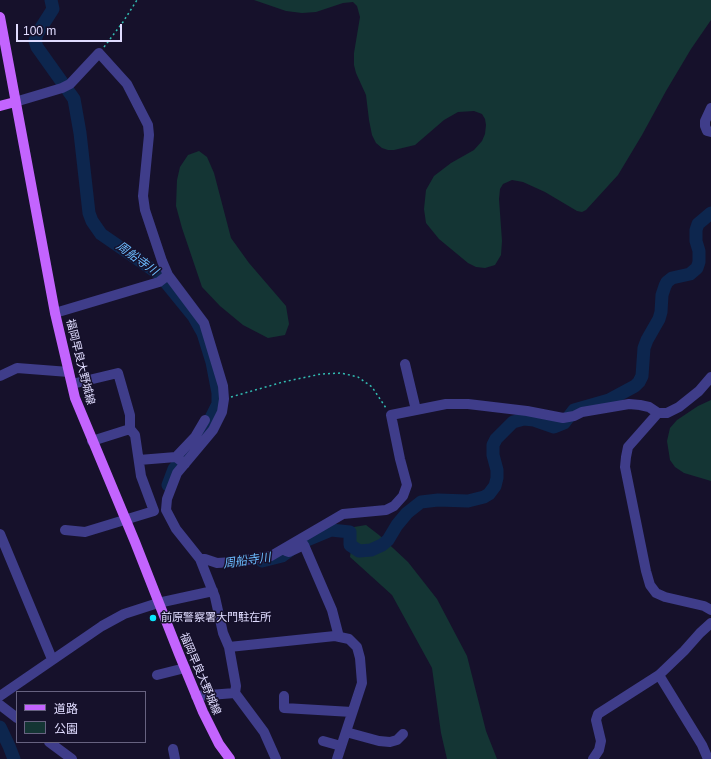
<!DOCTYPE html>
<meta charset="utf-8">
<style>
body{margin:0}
#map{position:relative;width:711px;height:759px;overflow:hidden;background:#16112b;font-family:Helvetica,"Noto Sans JP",sans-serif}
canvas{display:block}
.legend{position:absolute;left:16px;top:691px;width:130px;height:52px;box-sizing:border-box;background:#16112b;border:1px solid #676280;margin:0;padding:5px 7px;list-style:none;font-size:12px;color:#e0dcff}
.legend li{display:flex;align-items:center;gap:8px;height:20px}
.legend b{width:20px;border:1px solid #676280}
.scale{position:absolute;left:16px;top:24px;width:106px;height:18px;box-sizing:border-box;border:2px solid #e0dcff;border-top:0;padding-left:5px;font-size:12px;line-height:14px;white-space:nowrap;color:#e0dcff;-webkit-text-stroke:3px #16112b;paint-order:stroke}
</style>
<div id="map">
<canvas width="711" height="759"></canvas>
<ul class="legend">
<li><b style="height:5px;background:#c364fe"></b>道路</li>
<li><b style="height:11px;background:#143534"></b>公園</li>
</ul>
<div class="scale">100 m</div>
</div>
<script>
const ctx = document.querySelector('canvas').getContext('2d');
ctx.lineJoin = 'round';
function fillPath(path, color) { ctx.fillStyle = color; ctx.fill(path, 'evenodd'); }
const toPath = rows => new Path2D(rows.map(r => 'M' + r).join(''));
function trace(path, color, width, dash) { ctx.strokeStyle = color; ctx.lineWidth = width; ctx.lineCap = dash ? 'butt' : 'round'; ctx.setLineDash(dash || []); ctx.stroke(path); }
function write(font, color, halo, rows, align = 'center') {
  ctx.font = font + ' Helvetica,"Noto Sans JP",sans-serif'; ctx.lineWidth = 3; ctx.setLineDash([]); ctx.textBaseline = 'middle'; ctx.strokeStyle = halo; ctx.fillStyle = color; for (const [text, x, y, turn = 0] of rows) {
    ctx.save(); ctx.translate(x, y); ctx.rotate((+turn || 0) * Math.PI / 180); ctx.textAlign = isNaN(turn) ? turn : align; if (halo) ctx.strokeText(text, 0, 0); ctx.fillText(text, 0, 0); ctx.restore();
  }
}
const green = toPath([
 [254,0,711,0,711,20,691,49,666,91,642,135,618,175,586,210,582,212,577,211,545,192,523,182,512,180,503,184,500,189,499,199,502,241,501,255,495,265,485,268,476,267,468,263,439,239,426,223,424,209,426,190,434,176,451,163,474,150,482,141,485,134,486,125,485,119,482,114,474,111,458,112,444,120,415,145,394,150,388,150,382,148,376,143,372,135,369,120,366,95,356,73,354,65,354,53,360,17,357,6,353,2,343,3,316,12,302,13,286,11],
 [199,151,207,157,214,173,231,238,249,263,286,306,289,324,285,335,268,338,243,325,220,306,202,287,182,228,176,206,177,180,180,167,188,155],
 [711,400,711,481,684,473,675,467,670,460,667,441,670,428,677,420,698,406],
 [366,525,379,535,408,562,437,599,467,656,486,731,497,759,447,759,441,733,432,668,392,595,350,557,354,527]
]);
const river = toPath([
 [51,0,53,9,37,34,35,41,37,47,74,99,80,133,89,213,92,221,101,234,159,274,194,317,203,333,212,362,218,393,218,404,201,438,174,469,168,485],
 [262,561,282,556,293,548,307,540,331,530,350,532,350,545,359,551,371,550,382,545,388,540,397,525,407,513,421,502,438,500,468,501,484,497,489,494,495,486,497,478,497,470,493,455,493,445,496,439,513,422,524,419,534,420,554,427,564,423,574,410,609,400,635,386,639,382,642,376,644,348,647,340,659,319,661,312,662,295,665,286,667,282,672,278,690,274,697,268,699,262,699,251,696,241,696,230,698,224,711,213],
 [0,727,9,746,14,759]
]);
const path = toPath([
 [104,47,123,22,137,0],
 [231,397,283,382,321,374,341,373,358,377,372,387,386,408]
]);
const minor = toPath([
 [15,102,62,88,70,84,99,53,127,84,148,125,149,135,143,196,145,210,162,261,168,275,204,323,223,386,224,399,222,412,213,430,177,473,167,499,166,510,176,529,200,559,215,597,223,633,229,647,236,686,235,693,264,732,276,759],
 [711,108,705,121,705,126,707,131,711,132],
 [55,313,159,282,168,275],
 [405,364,416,410],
 [0,376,17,368,69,372],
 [72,384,118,373,130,415,130,429,92,441],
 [658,413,628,447,626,457,625,467,646,571,650,585,656,593,665,597,704,606,711,610],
 [176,457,195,437,205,420],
 [139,460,176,457,185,464],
 [65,530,85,532,154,511,141,476,135,435,130,429],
 [0,534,52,659],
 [286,551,289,552,304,545,332,610,339,637],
 [200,559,205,559,217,563,234,562,271,556,343,514,386,510,394,506,403,496,407,485,400,459,391,415,446,404,468,404,527,411,563,418,574,416,582,412,629,404,640,405,649,407,658,413,667,413,679,407,699,391,711,377],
 [229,647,335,636,349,639,357,647,360,658,362,683,337,759],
 [157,675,185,668],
 [659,675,702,745,708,759],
 [0,696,102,626,124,614,158,603,213,591],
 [196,696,235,693],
 [284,696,284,708,352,712],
 [0,705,17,718],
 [346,732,379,741,390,742,397,740,403,734],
 [323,741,341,746],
 [49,742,72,759],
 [173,749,175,759],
 [593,759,599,750,601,741,596,720,598,714,659,675,684,651,700,633,711,623]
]);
const major = toPath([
 [0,17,55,313,75,398,135,542,179,654,203,712,219,744,230,759],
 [0,106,15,102]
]);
const markers = [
 [153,618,4,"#0ae7fd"]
];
const streetNames = [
 ["福岡早良大野城線",80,362,76],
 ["福岡早良大野城線",200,674,67]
];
const poiNames = [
 ["前原警察署大門駐在所",161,618]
];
const waterNames = [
 ["周船寺川",137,259,36],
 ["周船寺川",247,561,-8]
];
fillPath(green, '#143534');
trace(river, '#0d264e', 13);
trace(path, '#32bdb3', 1.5, [2, 3]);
trace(minor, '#3f3d8a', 10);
trace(major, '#c364fe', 10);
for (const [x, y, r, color] of markers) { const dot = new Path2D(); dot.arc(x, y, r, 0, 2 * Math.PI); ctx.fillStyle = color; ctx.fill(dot); trace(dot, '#16112b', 1.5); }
write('11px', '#e0dcff', '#16112b', streetNames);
write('11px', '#e0dcff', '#16112b', poiNames, 'left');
write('italic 12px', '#6bbbfe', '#16112b', waterNames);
</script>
